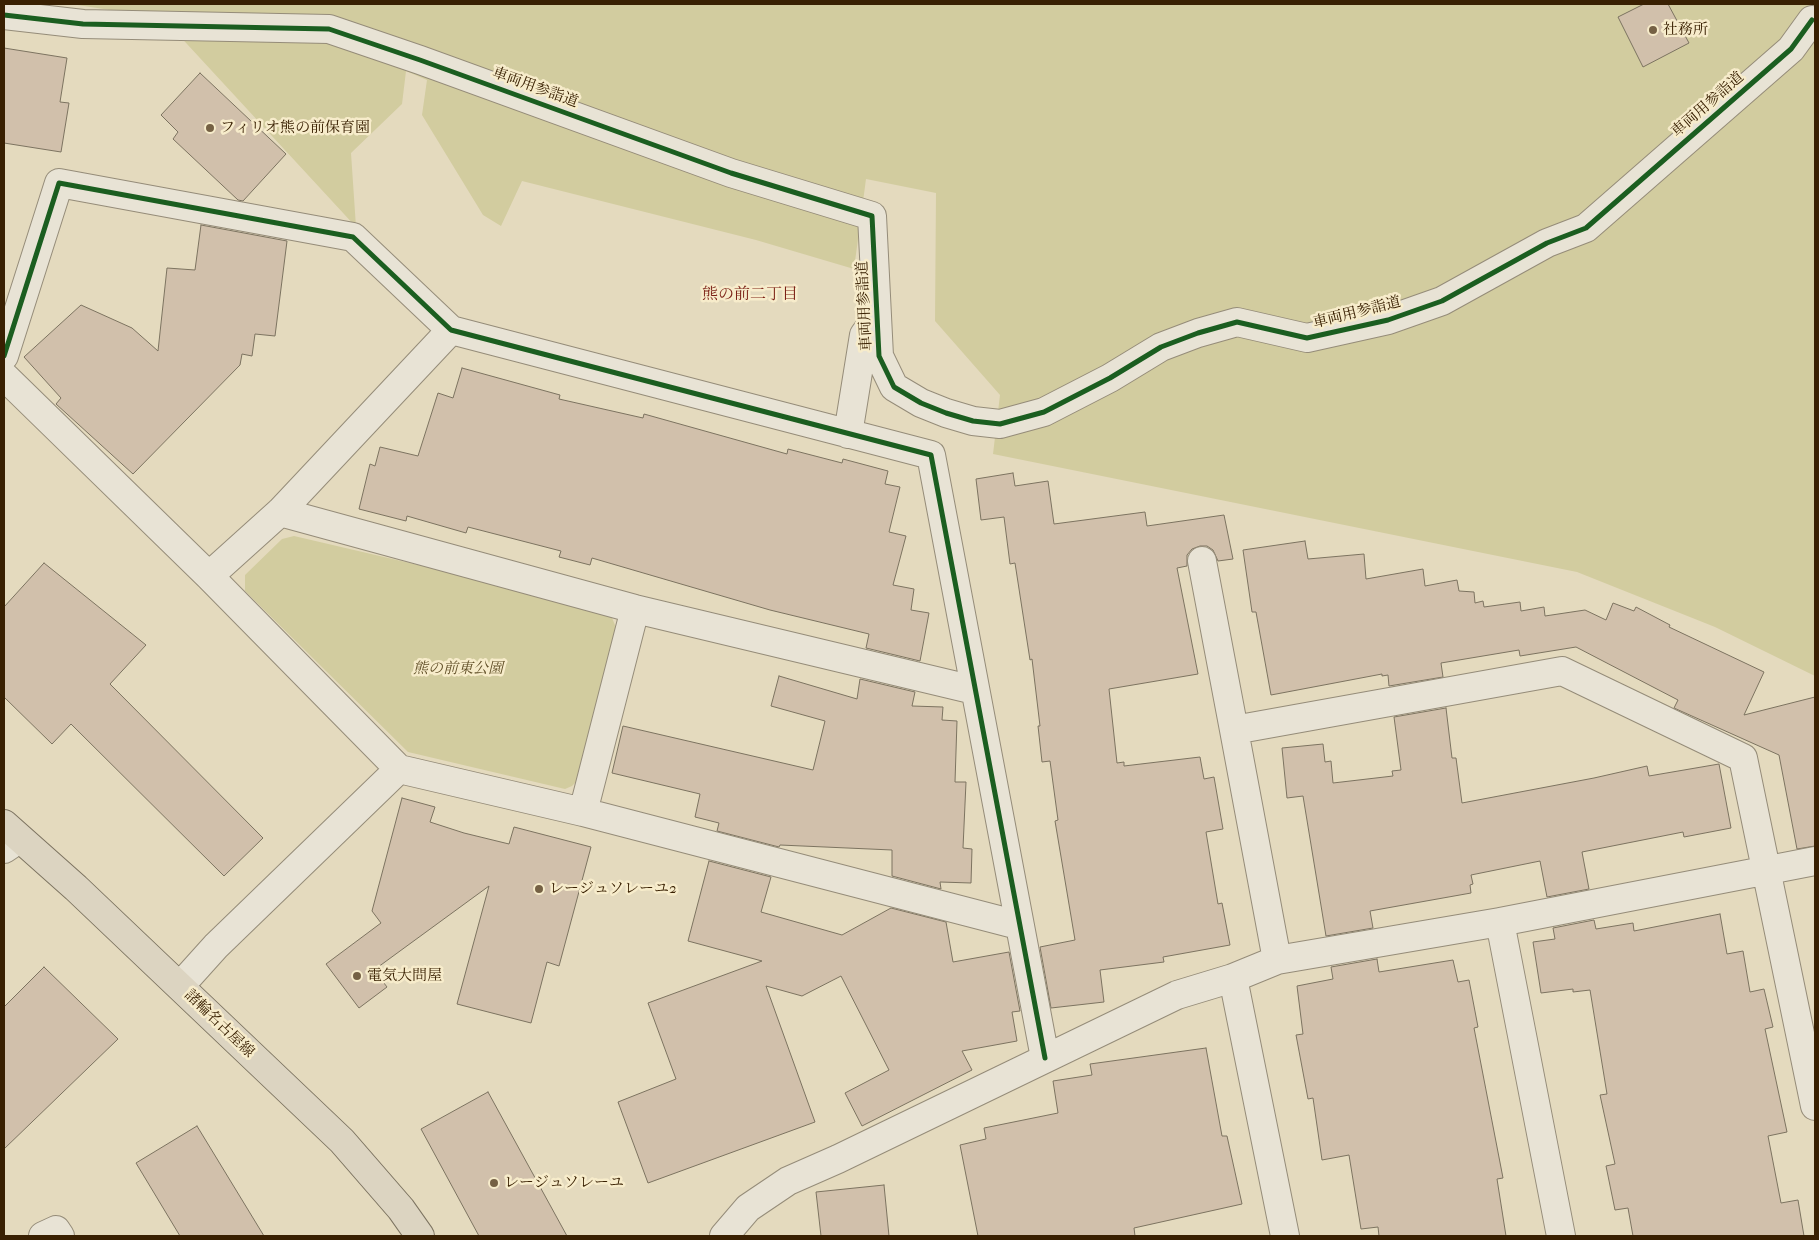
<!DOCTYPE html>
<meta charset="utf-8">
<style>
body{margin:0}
#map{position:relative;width:1819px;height:1240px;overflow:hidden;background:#e4dabe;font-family:"IM FELL French Canon",serif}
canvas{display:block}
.frame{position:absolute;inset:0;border:5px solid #392002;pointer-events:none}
</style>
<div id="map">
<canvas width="1819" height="1240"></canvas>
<div class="frame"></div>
</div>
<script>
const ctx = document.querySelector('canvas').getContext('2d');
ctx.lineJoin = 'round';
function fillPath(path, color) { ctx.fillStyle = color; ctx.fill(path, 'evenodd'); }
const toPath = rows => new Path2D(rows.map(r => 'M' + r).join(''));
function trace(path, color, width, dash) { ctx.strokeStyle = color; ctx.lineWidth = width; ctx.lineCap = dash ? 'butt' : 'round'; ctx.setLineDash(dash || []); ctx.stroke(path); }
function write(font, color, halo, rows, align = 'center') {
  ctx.font = font + ' "IM FELL French Canon","Noto Serif JP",serif'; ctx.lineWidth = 5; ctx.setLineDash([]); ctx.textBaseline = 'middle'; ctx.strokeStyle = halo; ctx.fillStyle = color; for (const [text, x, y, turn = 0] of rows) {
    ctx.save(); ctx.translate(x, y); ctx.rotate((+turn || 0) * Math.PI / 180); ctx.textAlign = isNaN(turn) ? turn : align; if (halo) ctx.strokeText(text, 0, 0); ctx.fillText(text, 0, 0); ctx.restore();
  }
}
const green = toPath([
 [71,4,1815,4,1815,676,1715,627,1577,572,993,454,1000,395,935,321,936,193,866,179,854,269,756,240,522,181,501,226,483,215,422,115,427,80,406,71,402,104,351,153,356,227,163,18],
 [294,536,474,578,610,613,617,630,576,782,572,786,565,789,408,752,245,591,245,575,282,539]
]);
const building = toPath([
 [1644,4,1668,4,1689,43,1643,67,1618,17,1644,4],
 [4,48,67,58,60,102,69,103,61,152,4,143,4,48],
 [200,73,286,154,243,201,238,200,173,139,178,132,161,115,200,73],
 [201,225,287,241,275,336,255,334,252,356,242,354,240,365,133,474,56,404,61,398,24,357,81,305,132,328,158,351,167,268,195,270,201,225],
 [462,368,560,395,559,399,643,418,644,414,787,454,788,449,842,463,843,459,888,471,885,484,900,487,889,532,906,536,893,585,914,589,911,610,929,613,920,661,866,648,869,634,770,610,592,558,590,565,559,557,561,551,468,527,466,533,407,516,406,521,359,509,370,464,375,466,380,447,418,456,438,393,453,398,462,368],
 [1013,473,1015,486,1048,481,1054,524,1145,512,1147,526,1224,515,1233,559,1218,561,1213,550,1207,546,1200,546,1192,549,1187,555,1187,566,1177,568,1198,674,1109,689,1117,763,1124,762,1124,766,1200,757,1204,779,1214,777,1223,829,1206,832,1218,904,1222,903,1230,945,1163,957,1164,962,1100,970,1104,1002,1051,1008,1040,947,1075,940,1055,821,1058,820,1050,761,1042,762,1038,726,1040,726,1032,659,1030,660,1015,563,1010,564,1004,517,981,520,976,479,1013,473],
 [1305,541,1308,559,1364,554,1366,579,1423,569,1425,586,1457,580,1459,591,1474,592,1475,603,1483,601,1484,607,1520,602,1521,611,1544,607,1545,616,1585,610,1606,620,1613,603,1634,611,1636,607,1670,625,1669,627,1764,672,1744,715,1815,697,1815,846,1797,849,1779,755,1674,708,1678,700,1576,647,1520,656,1519,650,1441,663,1443,677,1389,686,1388,675,1382,676,1382,674,1271,695,1256,612,1252,612,1243,550,1305,541],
 [44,563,146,645,110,684,263,838,224,876,71,724,52,744,4,697,4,607,44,563],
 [779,676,857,699,860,679,915,692,912,706,943,707,942,720,957,721,955,782,966,782,963,848,972,849,971,883,940,882,941,889,892,876,892,850,780,845,779,847,717,831,719,823,695,817,700,794,612,773,623,726,813,770,825,721,771,706,779,676],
 [1446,708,1452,758,1456,758,1462,803,1594,778,1647,766,1649,776,1719,764,1731,828,1684,837,1683,832,1582,852,1589,889,1547,897,1540,861,1471,875,1473,884,1470,885,1471,893,1370,911,1373,928,1326,936,1303,796,1287,798,1282,748,1323,744,1325,762,1331,761,1333,783,1393,776,1392,771,1401,770,1394,717,1446,708],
 [402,798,435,807,430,822,464,833,509,844,514,827,591,847,559,966,547,962,531,1023,457,1004,489,886,374,970,387,987,359,1008,326,964,381,923,372,911,402,798],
 [709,861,771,877,761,912,842,935,891,908,946,922,953,962,1009,952,1020,1011,1012,1012,1017,1041,962,1051,972,1070,862,1126,845,1093,889,1070,841,976,802,996,766,986,815,1122,648,1183,618,1102,676,1079,648,1003,762,961,688,941,709,861],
 [1720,914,1727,954,1743,951,1750,992,1764,989,1773,1027,1765,1029,1787,1132,1768,1136,1781,1203,1798,1200,1804,1236,1633,1236,1628,1208,1615,1210,1606,1166,1615,1164,1600,1095,1607,1094,1590,990,1573,992,1573,989,1541,993,1533,942,1555,939,1553,928,1594,920,1596,929,1633,923,1634,931,1720,914],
 [1377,959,1379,972,1453,960,1458,982,1469,980,1478,1027,1474,1028,1503,1178,1497,1179,1506,1236,1379,1236,1378,1227,1361,1229,1349,1155,1322,1160,1313,1098,1308,1099,1296,1035,1303,1034,1297,986,1333,979,1331,967,1377,959],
 [44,967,118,1039,4,1149,4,1007,44,967],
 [1206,1048,1222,1136,1227,1136,1242,1204,1134,1228,1135,1236,978,1236,960,1145,986,1139,984,1128,1058,1113,1053,1081,1092,1075,1090,1064,1206,1048],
 [488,1092,567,1236,479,1236,421,1129,488,1092],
 [197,1126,264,1236,180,1236,136,1163,197,1126],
 [884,1185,889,1236,821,1236,816,1192,884,1185]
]);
const minor = toPath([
 [4,15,83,24,329,29,420,60,731,173,872,216,879,356,894,387,921,403,946,413,973,421,1000,424,1044,412,1110,378,1161,347,1198,333,1237,322,1307,338,1388,320,1442,301,1547,243,1586,228,1791,49,1812,20],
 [4,356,59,183,353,237,451,330,931,455,1045,1058],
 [4,376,209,576,399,769,583,812,1018,925],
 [848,434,864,335,872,324],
 [280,512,635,609,974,690],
 [1202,561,1234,730],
 [209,576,280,512,451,330],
 [583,812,635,609],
 [4,849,19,839],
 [1500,922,1561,1236],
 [1277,960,1234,730,1562,671,1743,758,1815,1106],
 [1233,978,1285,1236],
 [180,986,216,946,399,769],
 [43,1236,56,1230,60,1236],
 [724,1236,748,1208,788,1181,838,1159,1177,995,1233,978,1277,960,1500,922,1815,861]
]);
const major = toPath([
 [4,824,76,888,342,1141,401,1209,420,1236]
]);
const cycleway = toPath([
 [4,15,83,24,329,29,420,60,731,173,872,216,879,356,894,387,921,403,946,413,973,421,1000,424,1044,412,1110,378,1161,347,1198,333,1237,322,1307,338,1388,320,1442,301,1547,243,1586,228,1791,49,1812,20],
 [4,356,59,183,353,237,451,330,931,455,1045,1058]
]);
const markers = [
 [1653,30,5,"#756144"],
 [210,128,5,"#756144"],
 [539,889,5,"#756144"],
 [357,976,5,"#756144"],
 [494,1183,5,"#756144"]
];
const poiNames = [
 ["社務所",1663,30],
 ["フィリオ熊の前保育園",220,128],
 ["レージュソレーユ2",549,889],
 ["電気大問屋",367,976],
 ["レージュソレーユ",504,1183]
];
const streetNames = [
 ["車両用参詣道",535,88,20],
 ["車両用参詣道",1708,105,-41],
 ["車両用参詣道",865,306,-93],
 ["車両用参詣道",1357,313,-14],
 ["諸輪名古屋線",219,1024,44]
];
const parkNames = [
 ["熊の前東公園",458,669]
];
const neighbourhoodNames = [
 ["熊の前二丁目",750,295]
];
fillPath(green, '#d2cc9f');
fillPath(building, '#d1c0ab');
trace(building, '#7c7360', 1);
trace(minor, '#958c79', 30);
trace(major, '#7c7360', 30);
trace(minor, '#e8e3d5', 28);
trace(major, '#dcd4c1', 28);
trace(cycleway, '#1b5e20', 5);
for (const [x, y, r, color] of markers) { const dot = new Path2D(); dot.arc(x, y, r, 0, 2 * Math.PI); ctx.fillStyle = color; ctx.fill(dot); trace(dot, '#f7eccb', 2); }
write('15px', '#392002', '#f7eccb', poiNames, 'left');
write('15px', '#392002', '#f7eccb', streetNames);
write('italic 15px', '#625029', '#f7eccb', parkNames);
write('16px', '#7a1f14', '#f7eccb', neighbourhoodNames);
</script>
